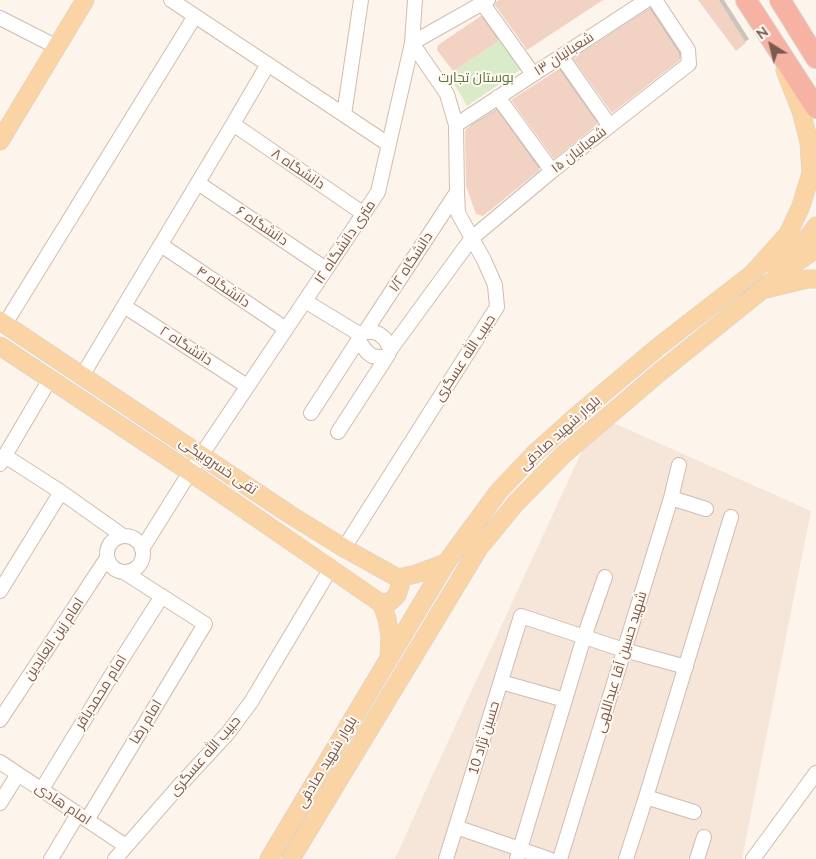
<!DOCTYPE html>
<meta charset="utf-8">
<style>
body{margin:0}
#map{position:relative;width:816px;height:859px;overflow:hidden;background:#fdf5eb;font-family:Mulish,sans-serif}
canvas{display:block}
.north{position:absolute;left:746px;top:20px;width:50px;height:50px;-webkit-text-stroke:4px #fff9f2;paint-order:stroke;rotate:324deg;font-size:14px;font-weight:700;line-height:20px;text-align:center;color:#795a4d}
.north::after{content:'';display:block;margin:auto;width:18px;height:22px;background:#795a4d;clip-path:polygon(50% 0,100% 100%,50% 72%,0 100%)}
</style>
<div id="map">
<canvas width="816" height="859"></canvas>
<div class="north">N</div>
</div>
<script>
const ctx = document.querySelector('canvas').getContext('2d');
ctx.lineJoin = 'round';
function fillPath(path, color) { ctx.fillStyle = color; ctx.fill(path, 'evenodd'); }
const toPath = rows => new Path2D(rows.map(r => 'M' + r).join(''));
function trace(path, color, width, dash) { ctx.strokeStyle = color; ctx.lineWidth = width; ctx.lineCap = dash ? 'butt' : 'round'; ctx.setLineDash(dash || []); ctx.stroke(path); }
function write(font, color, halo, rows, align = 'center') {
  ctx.font = font + ' Mulish,Cairo,sans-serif'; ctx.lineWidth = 4; ctx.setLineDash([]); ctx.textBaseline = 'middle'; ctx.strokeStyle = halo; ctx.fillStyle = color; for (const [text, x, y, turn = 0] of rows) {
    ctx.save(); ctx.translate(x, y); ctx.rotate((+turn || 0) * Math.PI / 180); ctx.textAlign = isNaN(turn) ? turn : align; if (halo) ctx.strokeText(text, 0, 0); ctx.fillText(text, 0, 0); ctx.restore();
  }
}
const residential = toPath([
 [598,416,811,511,742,859,395,859,434,772]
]);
const green = toPath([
 [502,39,523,68,467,106,452,80,453,71]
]);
const shadow = toPath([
 [699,0,724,0,749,39,745,42],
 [655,5,684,54,679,59,575,59,580,54],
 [483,15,500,38,498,40,442,43],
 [561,68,599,121,597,123,515,98],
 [500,107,543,165,482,215,468,129,471,125]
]);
const building = toPath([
 [499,0,603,0,527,50,495,5,496,2],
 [698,0,719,0,746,43,736,51],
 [650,9,679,53,680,60,612,113,573,59],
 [481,16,499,41,453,71,437,50,438,45],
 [559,69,598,124,554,159,511,100],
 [497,110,540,170,483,216,476,214,466,186,465,132,466,129]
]);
const minor = toPath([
 [171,0,388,144],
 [483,4,533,74],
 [0,18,57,47],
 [412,43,488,0],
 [561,56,610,126],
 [498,97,552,171],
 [344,115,361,0],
 [233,124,364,214],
 [456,125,647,0],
 [198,183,326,269],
 [161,245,286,329],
 [305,301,361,335],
 [124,306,247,386],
 [5,324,195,16],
 [365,332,457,192],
 [365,332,374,332,379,334,385,339,390,348,390,350,388,355,384,357,379,357,372,356,367,352,360,343,359,339,361,335,365,332],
 [390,350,472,238,552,171,689,64,688,50,655,0],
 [82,376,233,124,268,64],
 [311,413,359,339],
 [338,432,388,355],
 [5,456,61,492,123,536],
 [0,464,50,379],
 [671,498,706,509],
 '107 554a18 18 0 1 1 36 0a18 18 0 1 1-36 0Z',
 [344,548,497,307,495,285,484,260,458,213,457,192,456,125,447,94,412,43],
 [142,549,190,472,378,192,412,43,415,0],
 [0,591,61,492],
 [501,682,565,700],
 [0,720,107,558],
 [0,762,126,846],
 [42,789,111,676,162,596],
 [646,797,694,812],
 [0,803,18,774],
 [87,820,205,624,124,572],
 [456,827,549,859],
 [51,859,78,814],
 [115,859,179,786,228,733,251,702,331,568],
 [446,859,521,616,624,650,686,667],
 [517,859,584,637,605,577],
 [560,859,671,498,679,465],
 [626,859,646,797,731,517],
 [697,859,704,837],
 [753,859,816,773]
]);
const major = toPath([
 [0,141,85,0],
 [771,263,795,247,808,237,816,226],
 [766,286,790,267,816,249],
 [0,321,289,514,344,548,398,578,416,574,446,563],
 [0,346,190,472,382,604,387,619,390,636,389,659],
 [382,604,391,601,397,595,400,586,398,578],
 [269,859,446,563,499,491,536,452,574,418,658,347,752,274,788,234,801,206,811,173,809,142,801,111,785,70],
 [291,859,479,548,516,503,564,454,660,372,762,290,807,279,816,279]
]);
const highway = toPath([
 [746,0,816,108],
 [780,0,816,58]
]);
const streetNames = [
 ["شعبانیان ۱۳",564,54,-33],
 ["شعبانیان ۱۵",579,150,-38],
 ["دانشگاه ۸",298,169,34],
 ["دانشگاه ۶",262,226,34],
 ["۱۲ متری دانشگاه",345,242,-56],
 ["دانشگاه ۱/۲",411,262,-57],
 ["دانشگاه ۴",223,287,34],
 ["دانشگاه ۲",186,346,33],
 ["حبیب الله عسگری",465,358,-57],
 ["بلوار شهید صادقی",560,433,-42],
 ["تقی خسروبیگی",218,466,34],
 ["امام زین العابدین",54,639,-56],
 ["شهید حسین آقا عبداللهی",621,662,-73],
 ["امام محمدباقر",101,692,-58],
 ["امام رضا",146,722,-59],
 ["حسین نژاد 10",484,738,-73],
 ["حبیب الله عسگری",205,756,-49],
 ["بلوار شهید صادقی",327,762,-59],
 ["امام هادی",63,804,34]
];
const parkNames = [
 ["بوستان تجارت",476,78]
];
fillPath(residential, '#f5e6d9');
fillPath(green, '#d9ebc9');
fillPath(shadow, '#0003');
fillPath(building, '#f2d2c3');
trace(minor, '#d0bcb0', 16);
trace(major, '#d9d1cd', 19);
trace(highway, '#d9d1cd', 22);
trace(minor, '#fff', 14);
trace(major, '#fad4a5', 18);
trace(highway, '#f6b3a3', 20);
write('14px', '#795a4d', '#fff9f2', streetNames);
write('14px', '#567941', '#fff9f2', parkNames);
</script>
